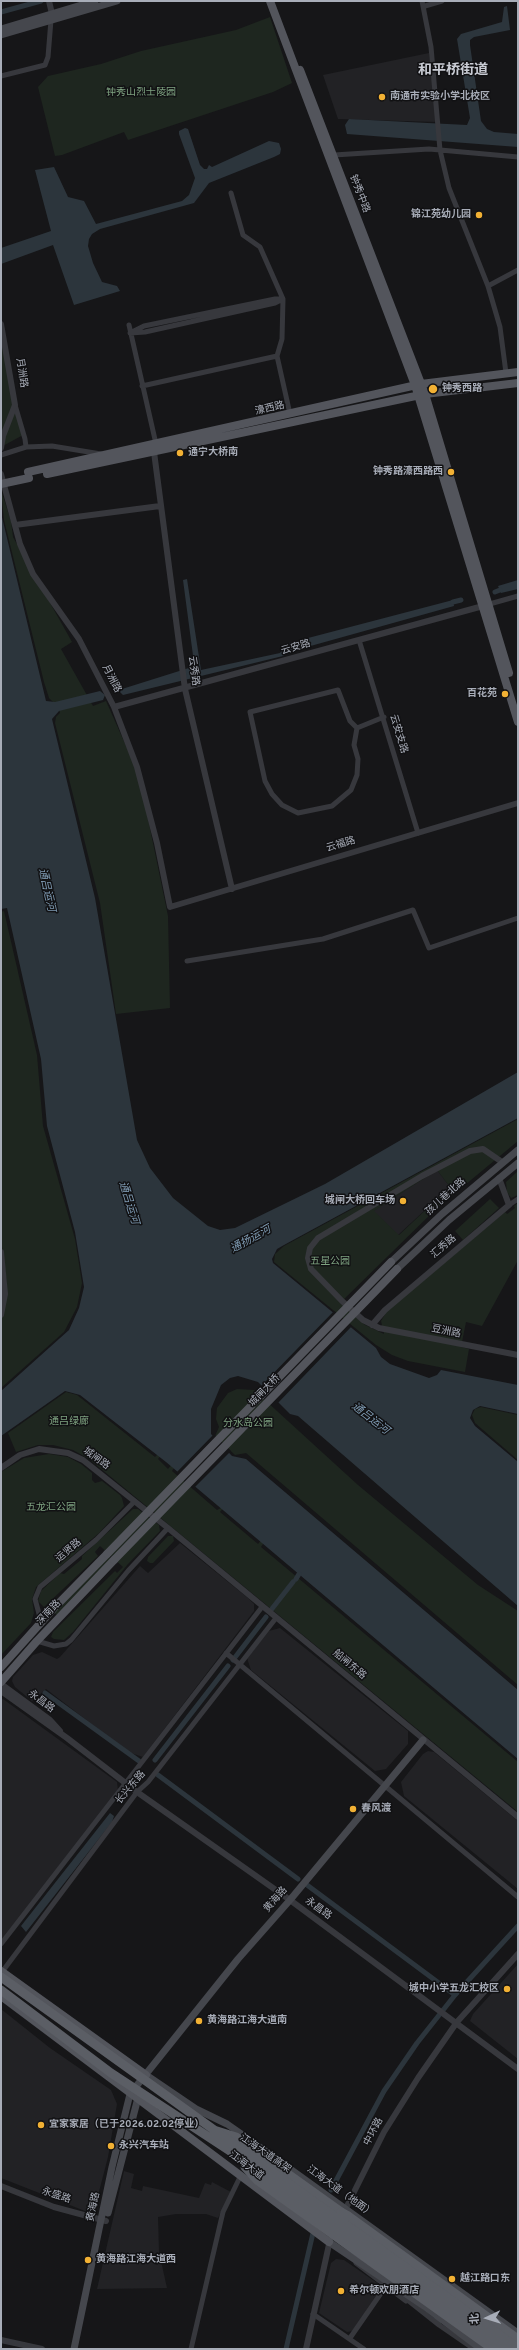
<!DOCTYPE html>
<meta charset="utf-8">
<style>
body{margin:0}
#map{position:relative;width:519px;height:2350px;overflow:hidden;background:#161618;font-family:Overpass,"Noto Sans SC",sans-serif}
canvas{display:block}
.frame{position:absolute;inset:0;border:2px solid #a8adb8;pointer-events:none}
.north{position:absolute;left:467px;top:2298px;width:40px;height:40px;-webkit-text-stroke:3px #111113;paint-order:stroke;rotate:266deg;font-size:11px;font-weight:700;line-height:16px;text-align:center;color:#a8adb8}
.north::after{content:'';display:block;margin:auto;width:14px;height:18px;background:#a8adb8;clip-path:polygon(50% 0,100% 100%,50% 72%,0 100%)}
</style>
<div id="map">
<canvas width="519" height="2350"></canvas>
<div class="frame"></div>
<div class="north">北</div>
</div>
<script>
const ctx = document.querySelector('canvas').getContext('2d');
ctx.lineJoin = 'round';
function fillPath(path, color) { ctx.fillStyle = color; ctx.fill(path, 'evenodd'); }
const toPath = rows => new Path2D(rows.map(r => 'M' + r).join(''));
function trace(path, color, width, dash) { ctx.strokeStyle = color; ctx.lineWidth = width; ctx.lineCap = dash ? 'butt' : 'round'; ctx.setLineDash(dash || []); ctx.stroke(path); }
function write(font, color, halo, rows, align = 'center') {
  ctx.font = font + ' Overpass,"Noto Sans SC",sans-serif'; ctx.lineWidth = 3; ctx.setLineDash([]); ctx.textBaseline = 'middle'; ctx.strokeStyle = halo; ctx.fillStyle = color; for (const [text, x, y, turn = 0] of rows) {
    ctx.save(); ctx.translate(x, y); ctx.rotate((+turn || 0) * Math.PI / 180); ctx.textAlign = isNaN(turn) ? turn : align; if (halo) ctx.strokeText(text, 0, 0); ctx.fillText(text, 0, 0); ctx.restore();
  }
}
const built = toPath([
 [429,53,437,122,338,119,323,75],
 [437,1170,450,1187,398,1235,373,1211],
 [180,1543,248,1598,254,1604,254,1611,143,1757,128,1752,46,1689,32,1701,15,1687,12,1681,13,1677,33,1655,42,1652,57,1659,60,1657,140,1566,148,1573],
 [280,1628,408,1731,408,1744,386,1769,375,1771,251,1670,247,1658,269,1631],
 [3,1699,117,1782,118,1791,1,1942,1,1700],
 [428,1751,434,1752,518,1821,518,1889,404,1796,401,1782,423,1754],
 [518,1964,518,2059,470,2021,473,2014],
 [1,2009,50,2048,111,2090,117,2104,108,2157,95,2207,85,2211,1,2178],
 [124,2171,134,2174,131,2188,142,2191,143,2186,199,2198,205,2183,211,2185,212,2182,231,2192,218,2218,206,2214,176,2214,158,2217,159,2252,167,2288,97,2289],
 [336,2259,344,2260,383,2287,353,2331,347,2332,319,2313,331,2263]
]);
const green = toPath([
 [270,17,292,83,273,92,128,140,124,132,62,155,55,156,38,87,48,76,101,64,141,51,236,30],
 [1,332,23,435,1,447],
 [1,490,11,521,13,537,72,642,61,649,93,706,106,701,139,775,168,916,170,1008,116,1014,100,903,55,723,56,717,60,713,57,703,53,702,49,698,44,682,4,520],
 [4,911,37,1055,43,1126,75,1239,82,1283,77,1307,64,1332,1,1388,1,1322,7,1284,1,1240,1,912],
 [518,1119,518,1141,436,1209,340,1303,365,1325,384,1334,381,1321,387,1311,505,1212,507,1214,515,1208,514,1206,518,1203,518,1260,482,1326,466,1322,461,1347,469,1349,465,1372,408,1361,392,1355,376,1345,274,1262,275,1254,284,1246],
 [437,1170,450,1187,399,1235,374,1211],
 [518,1171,518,1195,511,1198,507,1192,506,1182],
 [490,1199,499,1208,463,1240,455,1231],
 [237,1389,254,1390,358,1485,478,1585,518,1611,518,1685,246,1453,235,1455,215,1436,219,1427,216,1419,217,1408,228,1393],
 [66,1392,77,1395,155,1457,158,1454,163,1453,158,1459,168,1469,173,1463,174,1468,172,1471,217,1510,225,1506,220,1512,258,1544,264,1537,265,1541,261,1547,518,1762,518,1812,89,1459,73,1450,53,1445,38,1445,16,1452,8,1433],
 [481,1407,518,1415,518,1460,475,1423,472,1415,475,1409],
 [49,1454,68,1457,81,1464,92,1473,92,1480,95,1483,102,1481,120,1495,122,1498,124,1506,99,1533,36,1587,32,1599,34,1613,31,1623,1,1655,1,1472,24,1458],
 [133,1509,138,1509,159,1525,160,1531,128,1564,73,1632,64,1640,54,1639,51,1637,53,1632,115,1571,117,1573,123,1567,100,1546,95,1552,98,1556,44,1607,38,1601,41,1591,60,1573,64,1574,82,1559,82,1556],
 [168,1536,173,1536,174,1541,153,1563,150,1563,147,1561,148,1557],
 [109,1556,112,1559,57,1615,54,1613]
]);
const water = toPath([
 [507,6,510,30,474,37,470,40,470,45,481,121,487,129,494,132,518,134,518,147,347,134,345,125,349,119,467,125,470,118,457,39,461,34,502,22,504,7],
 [185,128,188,129,200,165,204,169,207,169,209,165,212,167,269,141,279,143,281,149,280,154,274,157,209,183,194,203,100,229,92,234,89,239,88,246,93,263,102,282,117,286,120,291,74,305,53,245,1,264,1,248,51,231,35,170,54,167,68,197,84,201,96,224,182,201,189,195,195,178,179,134,179,131],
 [1,513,46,701,55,702,100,691,105,695,103,700,59,711,52,719,95,898,137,1140,150,1168,173,1198,208,1226,220,1230,235,1228,325,1184,518,1072,518,1118,284,1245,277,1249,272,1259,273,1263,376,1348,381,1357,390,1364,429,1378,437,1375,441,1370,518,1385,518,1414,480,1406,473,1410,470,1418,475,1426,518,1462,518,1606,298,1416,290,1414,258,1382,238,1376,230,1378,221,1385,211,1409,211,1434,232,1456,246,1459,518,1690,518,1759,166,1462,80,1395,65,1391,1,1436,1,1391,69,1330,79,1308,84,1287,75,1232,47,1126,41,1059,7,908,1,909],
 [187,579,201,670,280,653,289,643,453,600,454,606,289,652,283,656,123,695,120,692,122,689,192,667,194,663,183,580],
 [518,580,518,589,501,593,498,586],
 [110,1813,114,1816,112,1822,26,1932,21,1926]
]);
const pier = toPath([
 [334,1311,352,1326,277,1404,260,1387],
 [214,1434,231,1451,194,1488,176,1473]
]);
const canal = toPath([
 [1,12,41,1],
 [495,592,500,590],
 [453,602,461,600],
 [296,1579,299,1574],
 [271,1610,293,1582],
 [233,1660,266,1617],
 [45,1693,139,1761],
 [155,1760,228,1666],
 [158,1775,298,1879],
 [307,1885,455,1995],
 [331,2190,384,2091,417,2043,455,1995,518,1926],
 [286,2349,313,2233]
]);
const minor = toPath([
 [422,1,431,47,440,150,449,188,488,286,500,327,506,373],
 [425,6,442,1],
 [1,76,45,65,48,57,51,20],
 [334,155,429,149,518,157],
 [231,193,243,235,260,247,283,299,282,339,277,356,290,414],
 [488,286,518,270],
 [275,299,283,299,275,303,145,332,130,333,144,326,275,299],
 [129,325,156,444],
 [142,386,277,356],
 [15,405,25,439,26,447],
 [1,455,26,447,52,446,101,454],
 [486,605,518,596],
 [359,640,418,833],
 [357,728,350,721,338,690,250,712,265,781,272,794,282,805,298,813,332,806,351,790,357,775,358,759,354,745,357,728,384,717],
 [187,961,323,939,413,910,429,948,518,918],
 [509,1205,518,1199],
 [41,1621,35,1599,40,1587,96,1540,134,1502],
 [37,1641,54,1646,66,1644,71,1640,128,1571,168,1528],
 [226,1653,518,1897],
 [1,1944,262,1607],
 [2,1972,137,1792,148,1782,276,1618],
 [356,2263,406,2301],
 [405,2298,439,2325],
 [313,2314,364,2349],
 [436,2316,439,2325,474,2349],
 [350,2338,386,2286],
 [191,2349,223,2212,241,2175]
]);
const tertiary = toPath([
 [49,1,52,14],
 [1,324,15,405,3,436,1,448],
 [154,452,185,689,232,889],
 [1,474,20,544,33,574,79,639,114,707,137,767,157,843,170,907,518,803],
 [15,525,160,506],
 [114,707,483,606],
 [502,1162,483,1149,470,1151,422,1176,318,1238,310,1248,308,1258,311,1269,342,1301,363,1320,379,1328,518,1355],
 [1,1252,5,1294,1,1315],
 [372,1325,385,1310,509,1205,499,1178],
 [1,1468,20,1455,39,1449,68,1453,83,1460,168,1528,518,1817],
 [1,1684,50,1720,60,1731],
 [1,1691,67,1738,137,1792,290,1900,518,2069],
 [1,2186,54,2207,106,2221],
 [344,2212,384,2132,418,2078,457,2022,518,1954],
 [1,2340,42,2349],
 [306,2349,330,2240]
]);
const secondary = toPath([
 [1,29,95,1],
 [1,35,117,1],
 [391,1262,442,1214,518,1150],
 [397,1269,449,1220,518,1163],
 [146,2075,196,2109,227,2124,250,2140,518,2333],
 [108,2213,139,2094],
 [329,2242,424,2306,481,2349],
 [74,2349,112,2167,130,2094,238,1959,290,1900,423,1740]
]);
const primary = toPath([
 [270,1,415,385,518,722],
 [300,70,425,394,509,673],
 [28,472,421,384,518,372],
 [47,474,425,394,518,383],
 [1,1667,54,1608,107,1554],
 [1,1682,37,1641,114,1560],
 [1,1971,146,2075],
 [1,1996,329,2242]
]);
const trunk = toPath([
 [217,2131,236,2137,341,2212],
 [348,2216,518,2339]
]);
const primaryBridge = toPath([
 [1,484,29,478],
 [107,1554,391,1262],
 [114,1560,397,1269]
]);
const trunkBridge = toPath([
 [1,1977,518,2348],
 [1,1990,111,2073,230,2151,506,2349],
 [245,2167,257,2180,493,2349],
 [341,2212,348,2216]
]);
const markers = [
 [382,97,4,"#f2b134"],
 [479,215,4,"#f2b134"],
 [433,389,5,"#f2b134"],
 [180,453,4,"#f2b134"],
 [451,472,4,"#f2b134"],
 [505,694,4,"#f2b134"],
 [403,1201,4,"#f2b134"],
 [353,1809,4,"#f2b134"],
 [507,1989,4,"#f2b134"],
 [199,2021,4,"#f2b134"],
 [41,2125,4,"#f2b134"],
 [111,2146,4,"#f2b134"],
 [88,2260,4,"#f2b134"],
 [452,2279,4,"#f2b134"],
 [341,2291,4,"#f2b134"]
];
const parkNames = [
 ["钟秀山烈士陵园",141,93],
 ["五星公园",330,1262],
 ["通吕绿廊",69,1422],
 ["分水岛公园",248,1424],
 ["五龙汇公园",51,1508]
];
const poiNames = [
 ["南通市实验小学北校区",390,97],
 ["锦江苑幼儿园",471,215,"right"],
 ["钟秀西路",442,389],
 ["通宁大桥南",188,453],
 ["钟秀路濠西路西",443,472,"right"],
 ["百花苑",497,694,"right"],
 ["城闸大桥回车场",395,1201,"right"],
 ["春风渡",361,1809],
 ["城中小学五龙汇校区",499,1989,"right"],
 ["黄海路江海大道南",207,2021],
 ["宜家家居（已于2026.02.02停业）",49,2125],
 ["永兴汽车站",119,2146],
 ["黄海路江海大道西",96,2260],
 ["越江路口东",460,2279],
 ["希尔顿欢朋酒店",349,2291]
];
const streetNames = [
 ["钟秀中路",359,194,69],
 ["月洲路",21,373,81],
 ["濠西路",270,409,-13],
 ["云安路",296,648,-16],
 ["云秀路",193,671,82],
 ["月洲路",111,679,63],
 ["云安支路",398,734,73],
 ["云福路",341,845,-17],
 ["孩儿巷北路",446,1197,-42],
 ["汇秀路",444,1247,-41],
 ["豆洲路",446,1332,11],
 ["城闸大桥",265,1391,-46],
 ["城闸路",96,1459,36],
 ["运贤路",69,1551,-40],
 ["深南路",49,1613,-46],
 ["船闸东路",349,1665,40],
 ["永昌路",41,1702,37],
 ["长兴东路",131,1788,-50],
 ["黄海路",276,1900,-49],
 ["永昌路",318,1909,36],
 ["中环路",374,2132,-62],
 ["江海大道高架",265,2154,35],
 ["江海大道",246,2166,37],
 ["江海大道（地面）",340,2192,36],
 ["永盛路",56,2196,18],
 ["黄海路",94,2207,-78]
];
const waterNames = [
 ["通吕运河",46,890,78],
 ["通吕运河",128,1203,73],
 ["通扬运河",251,1240,-29],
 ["通吕运河",370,1419,38]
];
const districtNames = [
 ["和平桥街道",453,71]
];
fillPath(built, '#222225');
fillPath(green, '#1e261f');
fillPath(water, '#2c353c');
fillPath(pier, '#161618');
trace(canal, '#2c353c', 5);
trace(minor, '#37383d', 5);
trace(tertiary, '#37383d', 6);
trace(secondary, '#45474d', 7);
trace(primary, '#53555c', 8);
trace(trunk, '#5b5e65', 9);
trace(primaryBridge, '#53555c', 8);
trace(trunkBridge, '#5b5e65', 9);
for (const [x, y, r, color] of markers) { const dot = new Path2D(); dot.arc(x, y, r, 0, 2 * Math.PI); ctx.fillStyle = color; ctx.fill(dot); trace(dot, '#111113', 1.5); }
write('10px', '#7fa381', '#111113', parkNames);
write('bold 10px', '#a8adb8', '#111113', poiNames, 'left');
write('10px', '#a8adb8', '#111113', streetNames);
write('italic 11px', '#7f9bb3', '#111113', waterNames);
write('bold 14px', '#c9ccd4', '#111113', districtNames);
</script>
